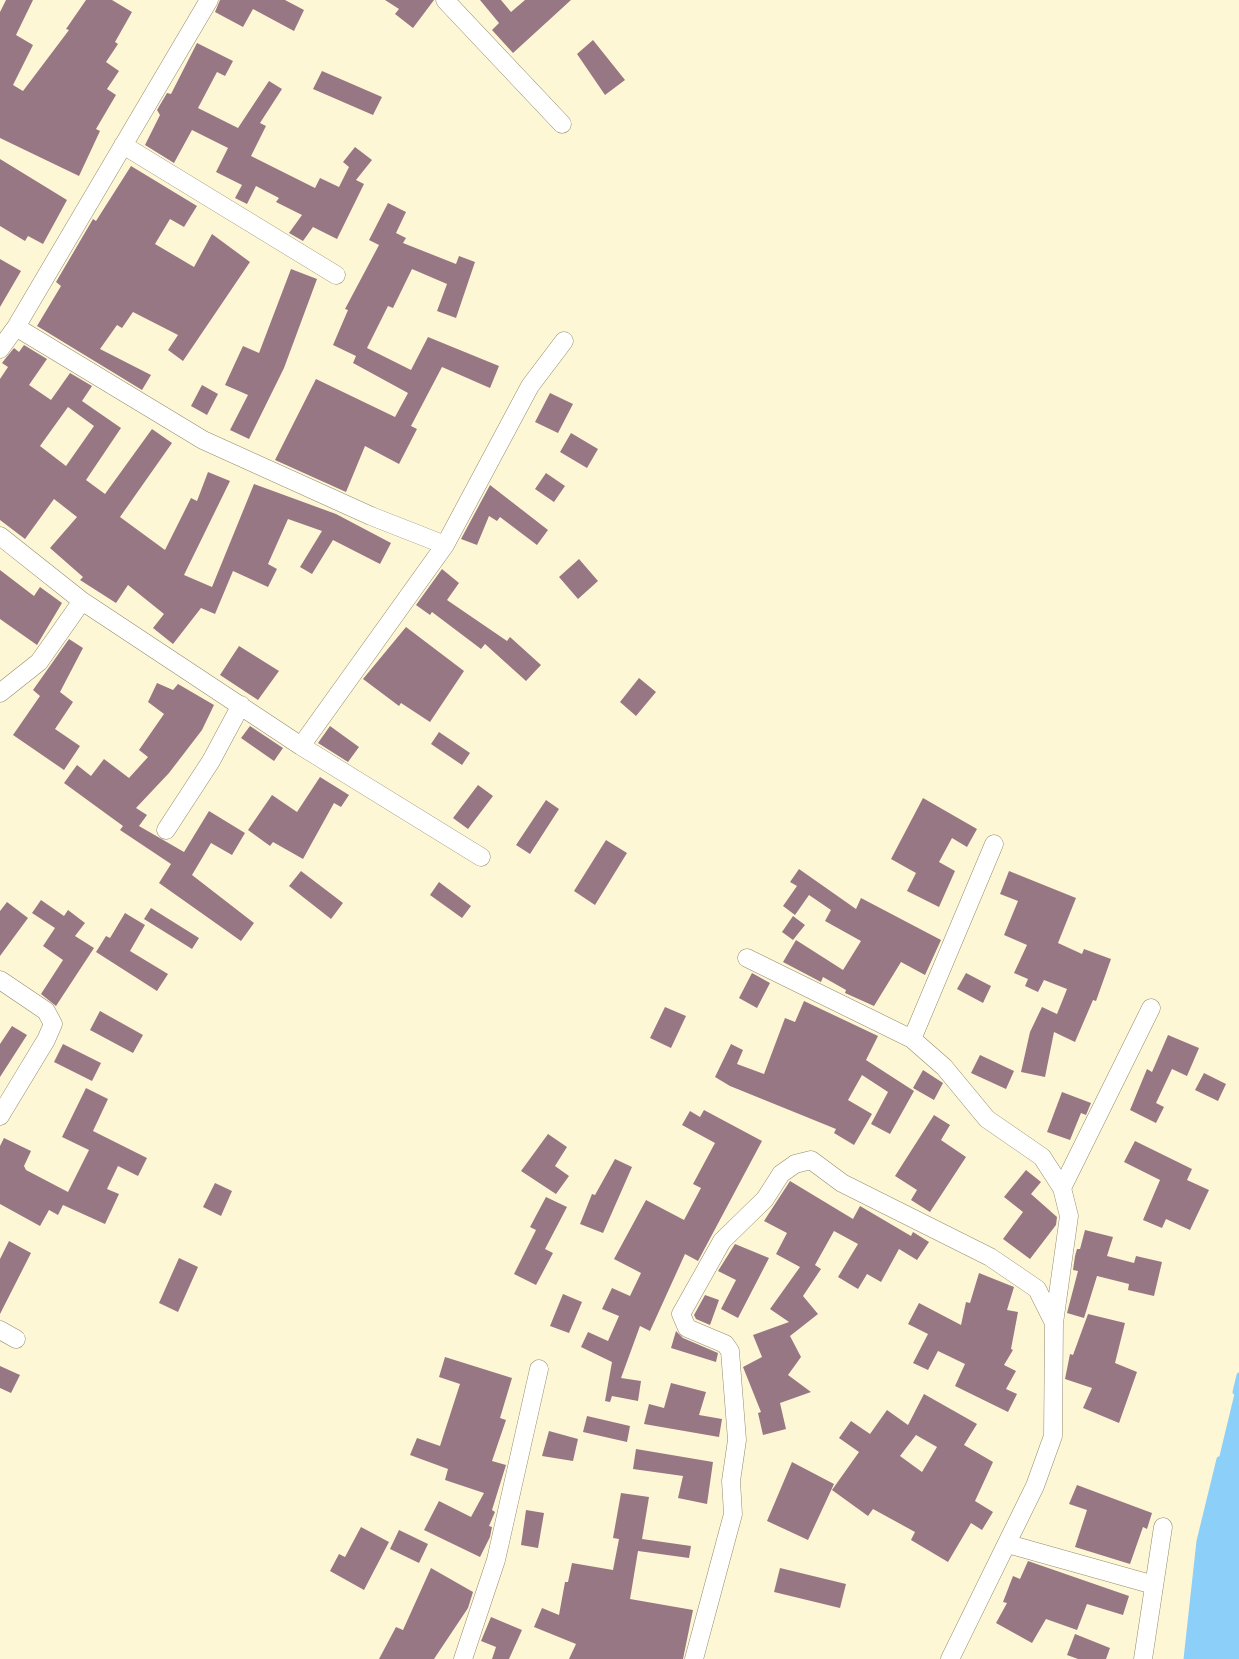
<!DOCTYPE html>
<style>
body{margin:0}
canvas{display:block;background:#fef7d5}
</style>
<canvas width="1239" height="1659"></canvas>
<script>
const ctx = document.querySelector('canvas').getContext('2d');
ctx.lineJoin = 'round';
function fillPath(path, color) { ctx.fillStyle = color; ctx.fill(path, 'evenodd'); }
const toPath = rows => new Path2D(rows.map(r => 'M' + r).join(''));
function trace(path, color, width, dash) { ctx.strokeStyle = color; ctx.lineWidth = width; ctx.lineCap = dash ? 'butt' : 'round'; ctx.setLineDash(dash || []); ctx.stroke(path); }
const water = toPath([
 [1239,1375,1239,1659,1186,1659,1199,1541]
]);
const stream = toPath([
 [1235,1392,1239,1375],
 [1186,1659,1199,1541,1219,1459]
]);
const building = toPath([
 [6,0,33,0,16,35,33,45,13,85,23,91,69,30,66,29,86,0,112,0,132,12,115,42,118,44,106,62,119,71,107,89,116,95,96,129,100,131,79,176,0,138,0,12],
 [220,0,285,0,304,10,294,31,253,9,243,27,215,12],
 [385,0,434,0,413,28,395,14,399,9],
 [480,0,501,0,511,12,525,0,571,0,513,53,492,30,499,23],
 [593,40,625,80,605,95,577,54],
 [197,43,233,61,225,76,217,72,198,108,238,128,269,81,282,89,260,123,266,126,251,156,315,188,320,178,339,187,349,167,343,162,355,147,372,160,356,180,364,184,337,239,313,227,303,241,289,233,302,215,276,202,279,198,256,186,247,204,235,198,242,185,216,172,228,148,192,130,174,163,145,145,160,115,157,110,167,93,171,94],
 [322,71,382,97,373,115,313,89],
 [0,159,67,200,43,244,28,236,25,241,0,226],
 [131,166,197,206,184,227,170,219,155,244,194,267,212,234,250,262,183,361,168,350,178,335,133,312,122,328,117,325,100,349,151,375,142,390,37,326,61,286,56,282,93,219,96,221],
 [388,203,406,212,396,233,406,238,403,243,456,264,459,256,475,262,456,318,437,311,447,284,412,269,393,308,388,306,367,348,411,370,428,337,499,366,490,388,442,367,411,426,417,429,399,464,365,446,346,492,275,460,316,379,395,417,408,393,353,363,356,356,333,345,348,310,345,309,379,245,369,240],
 [0,259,21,271,0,307],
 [291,269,317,279,284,368,249,439,230,430,248,395,225,385,243,346,259,353],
 [24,345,47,359,29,385,51,400,70,373,92,386,82,401,121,428,86,480,105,494,152,429,172,443,120,517,165,550,191,498,197,501,208,472,230,481,184,575,212,587,254,484,336,514,391,543,380,564,333,540,312,574,300,567,322,531,288,519,268,564,277,569,268,587,233,571,215,614,201,608,173,644,153,628,164,614,128,585,116,603,80,580,83,577,50,548,77,517,54,499,25,539,0,520,0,379,8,367,2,363,5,359,14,348,19,352],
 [68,407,94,426,66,466,40,446],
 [202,385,218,394,207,415,191,406],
 [550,393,573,404,558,433,535,422],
 [571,433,598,449,587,468,560,452],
 [546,473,565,486,554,502,535,489],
 [490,485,548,530,537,545,500,517,497,521,489,516,477,545,461,539],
 [579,559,598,581,578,599,559,577],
 [442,569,459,583,447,600,507,641,510,637,541,665,526,681,485,644,481,649,432,612,430,615,416,605],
 [0,570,34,596,40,587,62,603,37,645,0,619],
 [406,627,464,671,430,722,401,703,399,706,363,679],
 [69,639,83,648,60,692,73,702,55,729,80,746,64,770,13,735,40,696,33,690],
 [239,646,279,671,258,700,220,675],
 [639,678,656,692,636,716,620,702],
 [157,683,173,690,178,684,214,705,202,730,169,773,136,808,147,815,139,826,184,852,209,811,245,833,232,855,211,843,192,875,254,923,241,941,159,883,171,864,120,830,123,826,64,783,77,765,91,776,104,759,129,778,148,757,139,750,164,714,148,702],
 [250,726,283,748,274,761,241,738],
 [330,726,359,747,348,762,318,743],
 [439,732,470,753,462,765,431,744],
 [320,777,349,795,341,807,334,803,303,859,273,842,270,846,248,830,272,795,297,812],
 [478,785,493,796,468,829,453,818],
 [923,798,977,829,967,847,952,838,939,862,955,871,939,907,907,891,916,873,891,859],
 [546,800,559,809,530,854,516,845],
 [606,840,627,853,595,905,574,891],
 [799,869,856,909,861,898,941,940,925,975,901,962,874,1006,845,993,846,990,823,977,821,982,783,962,796,940,843,970,861,941,825,921,831,910,809,895,795,915,783,906,797,886,790,882],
 [301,871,343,903,331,919,289,886],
 [1009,871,1076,898,1058,943,1082,954,1084,949,1111,959,1096,1001,1093,1000,1075,1042,1054,1032,1045,1077,1021,1072,1030,1032,1042,1007,1057,1014,1067,989,1044,980,1038,992,1025,986,1028,979,1014,973,1027,945,1004,935,1018,901,1000,894],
 [439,882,471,906,462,918,430,895],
 [41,900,64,916,68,910,85,923,75,936,94,948,56,1006,41,994,63,960,43,946,55,928,32,913],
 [7,902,28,918,0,956,0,911],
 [151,908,199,938,192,949,144,919],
 [125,913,145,925,130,951,168,974,157,991,96,952,106,936,110,938],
 [793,916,805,925,793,940,782,932],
 [752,973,770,983,757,1008,739,998],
 [966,973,991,986,983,1003,957,989],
 [804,1001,878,1036,866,1060,914,1091,890,1134,871,1124,888,1092,862,1075,848,1100,872,1114,854,1145,834,1133,836,1129,730,1086,715,1077,731,1044,743,1050,737,1064,764,1074,785,1018,795,1022],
 [665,1007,686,1016,671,1048,650,1038],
 [100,1011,143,1035,133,1053,90,1030],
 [12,1026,27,1035,0,1077,0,1044],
 [1168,1035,1199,1048,1187,1076,1172,1069,1156,1103,1164,1107,1156,1123,1130,1110,1147,1069,1152,1072],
 [63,1044,101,1063,92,1081,54,1062],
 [980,1055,1014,1071,1006,1089,971,1073],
 [923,1070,943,1083,934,1100,913,1088],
 [1204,1073,1226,1084,1218,1101,1195,1090],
 [86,1088,108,1099,93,1131,147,1158,138,1176,118,1166,107,1189,119,1194,105,1224,63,1205,58,1215,49,1210,40,1226,0,1204,0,1146,4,1138,31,1151,24,1166,26,1170,68,1192,89,1150,62,1137],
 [1062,1092,1091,1103,1086,1115,1081,1113,1070,1140,1047,1132],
 [704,1110,762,1141,698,1261,685,1254,650,1331,640,1326,621,1378,641,1381,638,1401,612,1396,610,1402,605,1401,612,1362,581,1347,588,1332,608,1341,619,1316,602,1309,612,1288,630,1296,641,1273,614,1259,646,1200,684,1220,701,1188,693,1184,715,1143,682,1125,690,1111,700,1117],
 [934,1115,950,1125,941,1140,966,1157,930,1212,911,1200,917,1190,895,1176],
 [548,1134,567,1147,555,1166,569,1176,556,1194,521,1171],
 [1135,1141,1192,1169,1187,1180,1209,1190,1190,1230,1166,1219,1162,1228,1143,1220,1160,1180,1124,1162],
 [615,1159,632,1167,603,1233,580,1224,592,1194,595,1195],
 [1026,1170,1041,1182,1031,1194,1057,1217,1056,1225,1030,1259,1003,1239,1023,1212,1004,1197],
 [790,1181,853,1219,860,1206,911,1236,913,1232,929,1242,917,1260,899,1249,881,1282,867,1274,858,1289,838,1277,858,1244,834,1231,815,1265,821,1269,803,1296,818,1314,790,1336,801,1357,788,1375,811,1392,780,1403,786,1429,763,1435,758,1413,761,1412,743,1367,762,1357,753,1335,789,1322,770,1309,800,1267,776,1254,787,1233,764,1221],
 [215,1183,232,1191,221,1216,203,1207],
 [546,1197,567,1207,545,1249,553,1253,536,1285,514,1274,536,1230,530,1227],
 [1085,1230,1113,1237,1107,1256,1134,1263,1136,1256,1162,1262,1154,1296,1128,1290,1129,1284,1097,1276,1084,1318,1067,1313,1078,1271,1073,1270,1075,1256,1077,1249,1080,1249],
 [9,1241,31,1253,0,1314,0,1259],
 [735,1244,769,1258,738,1318,721,1309,736,1280,718,1271],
 [179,1258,198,1267,178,1312,159,1303],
 [979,1273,1014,1287,1007,1310,1018,1312,1011,1349,1013,1350,1004,1365,1016,1371,1006,1389,1017,1394,1008,1412,955,1386,965,1364,938,1351,928,1370,913,1363,928,1334,908,1324,919,1303,961,1325,966,1302,970,1303],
 [563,1294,582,1302,569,1333,550,1326],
 [705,1295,719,1300,710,1325,696,1319,694,1315],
 [1088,1314,1125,1323,1115,1363,1137,1372,1119,1423,1083,1408,1092,1388,1065,1379,1070,1354,1073,1355],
 [676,1331,683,1338,718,1353,716,1362,671,1348],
 [445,1357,512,1378,500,1418,506,1420,492,1461,506,1465,492,1510,495,1512,489,1526,492,1527,490,1537,480,1557,424,1530,439,1501,471,1517,484,1493,445,1480,448,1469,410,1455,417,1438,440,1446,460,1384,439,1377],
 [0,1366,20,1375,11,1393,0,1388],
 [671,1383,706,1392,699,1415,722,1419,719,1437,644,1424,649,1404,664,1408],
 [924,1394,977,1424,964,1445,993,1462,975,1501,993,1512,982,1530,971,1523,948,1562,911,1540,915,1532,873,1509,868,1516,832,1490,859,1452,839,1438,851,1421,870,1434,887,1410,908,1425],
 [916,1435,937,1447,922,1472,900,1456],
 [587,1416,630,1426,627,1442,583,1432],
 [549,1431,578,1439,573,1461,542,1456],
 [636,1449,713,1462,707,1504,678,1498,683,1476,633,1469],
 [792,1462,834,1484,808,1540,767,1521],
 [1077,1485,1152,1513,1147,1529,1143,1527,1130,1564,1075,1547,1087,1510,1069,1504],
 [621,1493,649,1497,642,1539,691,1546,689,1558,638,1551,630,1599,693,1610,683,1659,569,1659,576,1644,534,1627,542,1608,559,1615,565,1582,568,1582,572,1563,613,1570,619,1539,613,1538],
 [526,1510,544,1513,538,1548,521,1545],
 [361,1527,389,1542,364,1590,330,1571,339,1554,345,1557],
 [399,1530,428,1544,419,1563,390,1549],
 [1028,1561,1129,1596,1123,1615,1087,1604,1077,1630,1046,1619,1032,1643,996,1623,1007,1603,1003,1602,1013,1576,1020,1579],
 [431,1568,473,1592,468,1608,434,1659,379,1659,396,1627,403,1630],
 [780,1568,846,1584,840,1608,774,1592],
 [491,1617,522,1630,509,1659,492,1659,496,1647,481,1641],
 [1075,1634,1110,1648,1106,1659,1078,1659,1067,1655]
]);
const street = toPath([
 [445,0,562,124],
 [123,145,336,275],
 [16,327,203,440,371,516,445,545],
 [0,349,16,327,209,0],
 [0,536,82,601,301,746,481,857],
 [0,693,39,662,82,601],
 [301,746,445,545,530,386,564,341],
 [166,830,211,761,241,705],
 [747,958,912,1039,944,1067,987,1119,1042,1157,1062,1188,1069,1216,1054,1323,1053,1436,1035,1486,950,1659],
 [0,980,46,1011,53,1024,46,1040,0,1116],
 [912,1039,994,844],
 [1062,1188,1151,1008],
 [0,1330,16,1339],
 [1008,1544,1154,1585],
 [463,1659,496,1560,539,1369],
 [694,1659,733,1514,731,1481,737,1440,730,1351,725,1344,687,1328,681,1314,722,1241,765,1199,781,1174,795,1164,811,1160,842,1183,990,1257,1037,1289,1054,1323],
 [1143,1659,1163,1527]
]);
fillPath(water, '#8ccff8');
trace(stream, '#8ccff8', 5);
fillPath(building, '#987784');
trace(street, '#928b6c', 19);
trace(street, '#fff', 18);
</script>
